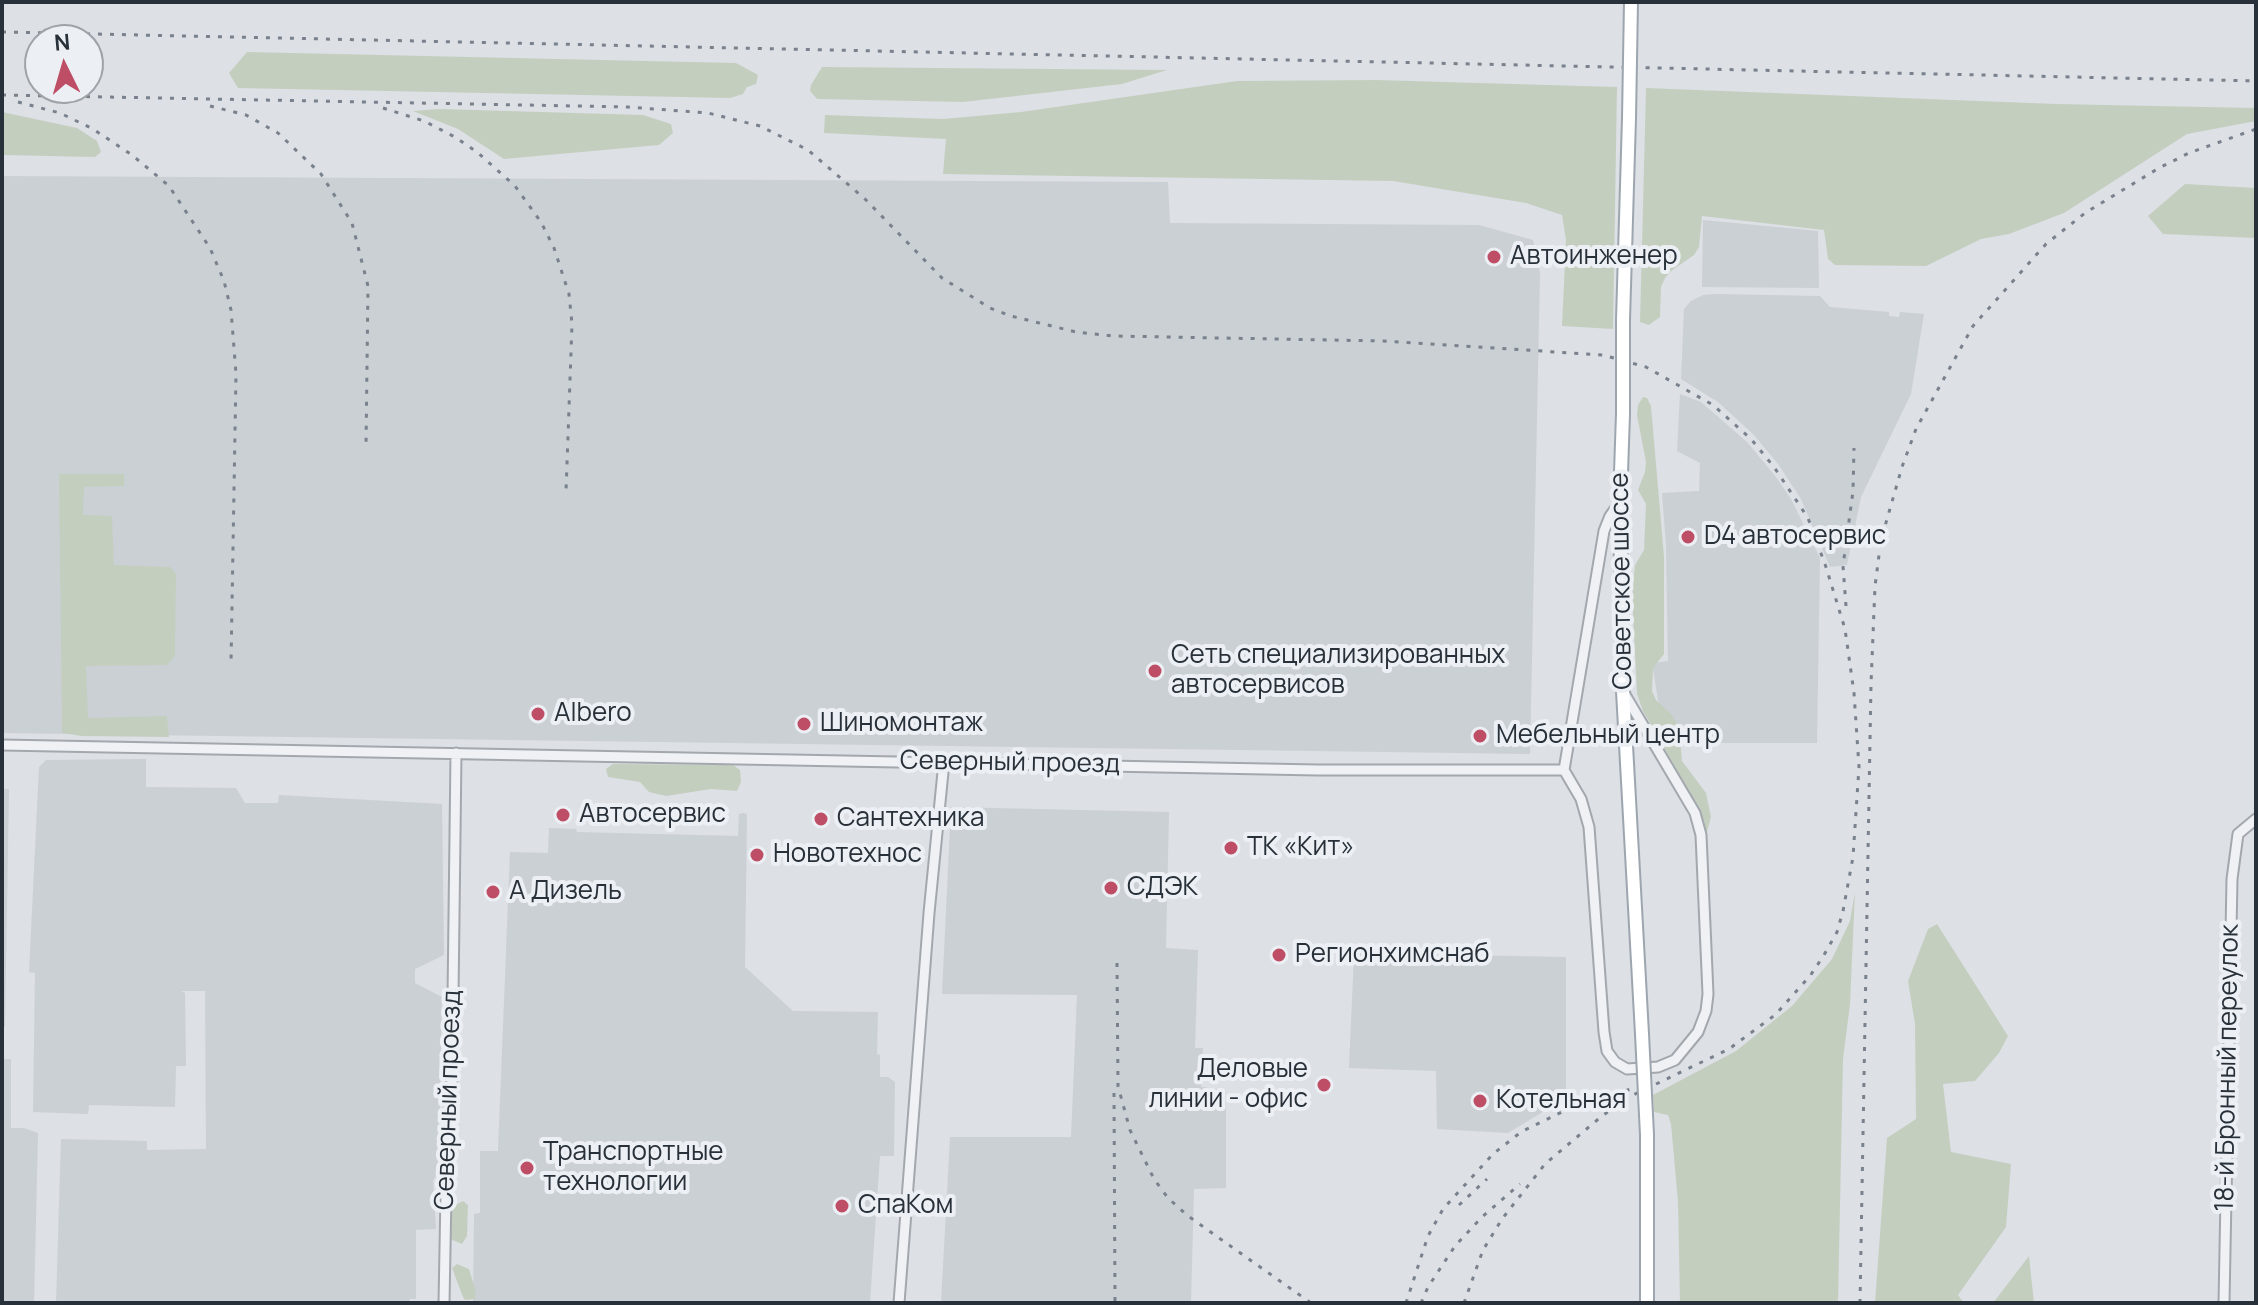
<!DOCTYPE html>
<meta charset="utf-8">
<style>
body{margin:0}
#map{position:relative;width:2258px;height:1305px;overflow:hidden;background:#dde0e5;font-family:Manrope,sans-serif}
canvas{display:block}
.frame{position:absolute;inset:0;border:4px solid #283039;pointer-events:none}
.north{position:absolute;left:24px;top:24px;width:80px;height:80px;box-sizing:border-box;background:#eceff3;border:2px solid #9ea3a9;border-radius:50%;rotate:355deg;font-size:22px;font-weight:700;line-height:32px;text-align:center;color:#283039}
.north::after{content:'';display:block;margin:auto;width:28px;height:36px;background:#be4e66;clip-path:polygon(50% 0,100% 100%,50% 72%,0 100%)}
</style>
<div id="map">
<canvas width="2258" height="1305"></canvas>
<div class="frame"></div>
<div class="north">N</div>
</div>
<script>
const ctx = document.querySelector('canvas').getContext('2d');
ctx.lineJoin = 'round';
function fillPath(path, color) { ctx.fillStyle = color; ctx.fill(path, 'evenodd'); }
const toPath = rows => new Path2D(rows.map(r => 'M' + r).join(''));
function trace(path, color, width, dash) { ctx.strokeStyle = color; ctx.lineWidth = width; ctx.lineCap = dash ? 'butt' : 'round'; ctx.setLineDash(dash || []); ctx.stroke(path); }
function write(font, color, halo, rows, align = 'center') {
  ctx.font = font + ' Manrope,sans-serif'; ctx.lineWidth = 8; ctx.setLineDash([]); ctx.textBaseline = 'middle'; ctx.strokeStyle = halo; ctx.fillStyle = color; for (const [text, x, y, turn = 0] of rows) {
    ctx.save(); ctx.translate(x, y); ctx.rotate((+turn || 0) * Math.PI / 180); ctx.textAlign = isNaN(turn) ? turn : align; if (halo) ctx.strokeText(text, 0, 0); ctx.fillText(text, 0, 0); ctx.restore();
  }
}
const built = toPath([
 [2,176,1168,182,1170,223,1479,225,1533,240,1540,273,1530,754,2,733],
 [1703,220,1818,231,1819,288,1702,287],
 [1715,294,1820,296,1830,307,1889,312,1889,316,1899,317,1900,312,1924,314,1911,394,1861,497,1847,565,1830,567,1801,499,1778,464,1754,435,1718,402,1681,379,1684,309,1691,301,1703,295],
 [1680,394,1701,402,1747,442,1776,477,1791,499,1820,558,1817,743,1665,743,1652,663,1668,661,1666,545,1662,493,1699,491,1700,463,1677,451],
 [146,759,146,787,236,788,245,803,278,803,279,795,442,804,444,955,415,969,415,983,442,997,439,1170,433,1181,436,1229,416,1230,416,1299,410,1299,409,1303,56,1303,61,1139,147,1141,147,1150,206,1149,205,991,181,991,185,993,186,1066,176,1066,175,1107,89,1105,88,1114,33,1112,35,973,29,972,39,767,46,760],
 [2,789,9,789,5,1027,2,1027],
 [951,807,1169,812,1166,948,1198,950,1195,1048,1203,1048,1201,1087,1226,1090,1226,1188,1194,1189,1191,1303,941,1303,950,1137,1071,1137,1077,995,942,994],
 [743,813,747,814,745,967,793,1011,878,1012,877,1054,880,1055,880,1077,888,1077,895,1082,894,1156,880,1156,870,1303,473,1303,474,1214,480,1213,480,1151,498,1151,510,852,548,853,549,828,576,829,577,832,738,836,739,814],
 [1354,953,1566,957,1566,1098,1508,1133,1437,1129,1436,1071,1349,1068],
 [2,1059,11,1059,11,1128,24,1128,38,1133,34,1303,2,1303]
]);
const green = toPath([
 [247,52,736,63,758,75,756,84,747,87,743,94,730,98,238,88,229,73],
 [822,67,1167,70,1122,84,963,102,817,99,810,91,811,85],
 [1376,80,1617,87,1613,329,1562,326,1566,240,1562,215,1526,203,1393,181,943,174,946,139,824,133,825,115,943,119,1021,112,1237,81],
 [1646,88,2056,104,2256,108,2256,121,2187,134,2064,213,2009,234,1981,239,1926,266,1835,265,1828,259,1824,230,1702,216,1699,247,1694,255,1671,271,1665,278,1661,287,1660,317,1649,325,1640,322],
 [440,109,643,115,671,124,673,133,659,145,504,159,458,129,413,111],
 [2,112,77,128,97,141,101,152,95,157,2,155],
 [2185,184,2256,188,2256,238,2163,234,2148,216],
 [1643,397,1647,398,1651,406,1664,557,1664,654,1653,668,1652,691,1656,700,1671,714,1679,727,1682,761,1706,793,1711,817,1705,839,1695,802,1643,711,1637,694,1632,595,1635,565,1644,550,1646,504,1638,490,1645,472,1646,462,1637,415,1638,405],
 [59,474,124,474,124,486,84,487,83,515,112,516,114,565,170,567,176,574,175,656,167,665,86,666,88,718,167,716,169,737,82,736,62,733],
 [613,764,733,765,740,770,741,782,737,791,711,789,666,796,649,792,640,782,608,777,606,769],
 [1855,892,1850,1004,1843,1059,1838,1303,1680,1303,1678,1202,1671,1124,1668,1115,1654,1112,1653,1095,1736,1051,1792,1006,1832,959,1850,921],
 [1937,924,2008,1036,1999,1053,1975,1081,1943,1084,1951,1152,2011,1164,2006,1227,1958,1295,1964,1303,1875,1303,1887,1138,1916,1119,1915,1024,1908,981,1928,929],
 [463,1201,468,1205,467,1236,462,1244,450,1239,450,1208],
 [2029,1256,2034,1303,1993,1303],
 [457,1264,469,1269,476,1292,475,1299,465,1300,463,1297,452,1268]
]);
const minor = toPath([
 [1620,502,1610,516,1604,531,1564,770,1581,799,1589,827,1604,1032,1607,1051,1615,1062,1627,1069,1658,1067,1675,1060,1698,1032,1706,1011,1708,994,1701,835,1695,813,1624,693],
 [2,745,1318,770,1564,770],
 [444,1303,447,1139,452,1079,456,753],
 [899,1303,929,913,944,762],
 [2224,1303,2232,879,2238,834,2256,819]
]);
const major = toPath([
 [1623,320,1629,118],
 [1623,414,1620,502,1623,691,1642,1034],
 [1647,1135,1647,1303]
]);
const rail = toPath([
 [2,32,2256,81],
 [2,95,628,107,708,113,760,126,808,150,865,199,942,278,990,308,1011,316,1076,332,1113,336,1384,341,1603,355,1646,367,1713,405,1751,439,1774,467,1808,518,1826,567,1845,629,1854,693,1859,767,1853,857,1843,911,1837,932,1824,955,1810,976,1775,1015,1729,1049,1629,1097,1602,1116,1545,1164,1502,1219,1483,1250,1464,1303],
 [18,102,60,113,93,129,132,155,169,186,210,248,224,281,231,310,236,374,231,664],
 [210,106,246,115,278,133,321,174,352,223,368,286,366,446],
 [383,108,424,121,455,137,477,152,515,186,541,222,554,248,569,294,572,324,566,492],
 [1846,606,1843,566,1853,491,1854,448],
 [1117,963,1118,1086,1130,1130,1154,1179,1168,1198,1188,1216,1311,1303],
 [1114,1093,1115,1303],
 [1459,1205,1487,1179],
 [1406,1303,1428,1236,1443,1209,1493,1154,1521,1132,1564,1111,1634,1088],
 [1421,1303,1428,1287,1455,1246,1482,1217,1520,1184],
 [1860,1303,1871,684,1875,586,1881,540,1902,467,1916,429,1973,326,2046,244,2085,213,2159,168,2189,153,2256,129]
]);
const majorBridge = toPath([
 [1629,118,1631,2],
 [1623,414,1623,320],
 [1642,1034,1647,1135]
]);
const markers = [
 [1494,257,8,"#be4e66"],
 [1688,537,8,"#be4e66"],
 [1155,671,8,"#be4e66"],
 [538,714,8,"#be4e66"],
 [804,724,8,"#be4e66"],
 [1480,736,8,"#be4e66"],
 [563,815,8,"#be4e66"],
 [821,819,8,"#be4e66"],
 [1231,848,8,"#be4e66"],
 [757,855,8,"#be4e66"],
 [1111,888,8,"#be4e66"],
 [493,892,8,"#be4e66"],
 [1279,955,8,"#be4e66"],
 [1324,1085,8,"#be4e66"],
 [1480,1101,8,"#be4e66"],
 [527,1168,8,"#be4e66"],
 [842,1206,8,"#be4e66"]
];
const poiNames = [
 ["Автоинженер",1510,257],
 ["D4 автосервис",1704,537],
 ["Сеть специализированных",1171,656],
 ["автосервисов",1171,686],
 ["Albero",554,714],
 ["Шиномонтаж",820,724],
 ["Мебельный центр",1496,736],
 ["Автосервис",579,815],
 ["Сантехника",837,819],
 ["ТК «Кит»",1247,848],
 ["Новотехнос",773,855],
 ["СДЭК",1127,888],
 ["А Дизель",509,892],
 ["Регионхимснаб",1295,955],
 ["Деловые",1308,1070,"right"],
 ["линии - офис",1308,1100,"right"],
 ["Котельная",1496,1101],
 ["Транспортные",543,1153],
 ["технологии",543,1183],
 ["СпаКом",858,1206]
];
const streetNames = [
 ["Советское шоссе",1622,581,-91],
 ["Северный проезд",1010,763,1],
 ["18-й Бронный переулок",2228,1068,-89],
 ["Северный проезд",449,1100,-88]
];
fillPath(built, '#cbd0d5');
fillPath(green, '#c4cebf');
trace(minor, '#a3a8ae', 13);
trace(major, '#9da6af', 16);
trace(minor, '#eff1f4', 9);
trace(major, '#fff', 12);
trace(rail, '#78818c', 3, [4, 8]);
trace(majorBridge, '#9da6af', 16, []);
trace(majorBridge, '#fff', 12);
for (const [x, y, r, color] of markers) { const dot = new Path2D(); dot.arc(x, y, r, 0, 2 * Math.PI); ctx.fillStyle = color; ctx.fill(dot); trace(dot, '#eceff3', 3); }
write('26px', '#283039', '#eceff3', poiNames, 'left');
write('26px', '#283039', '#eceff3', streetNames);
</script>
